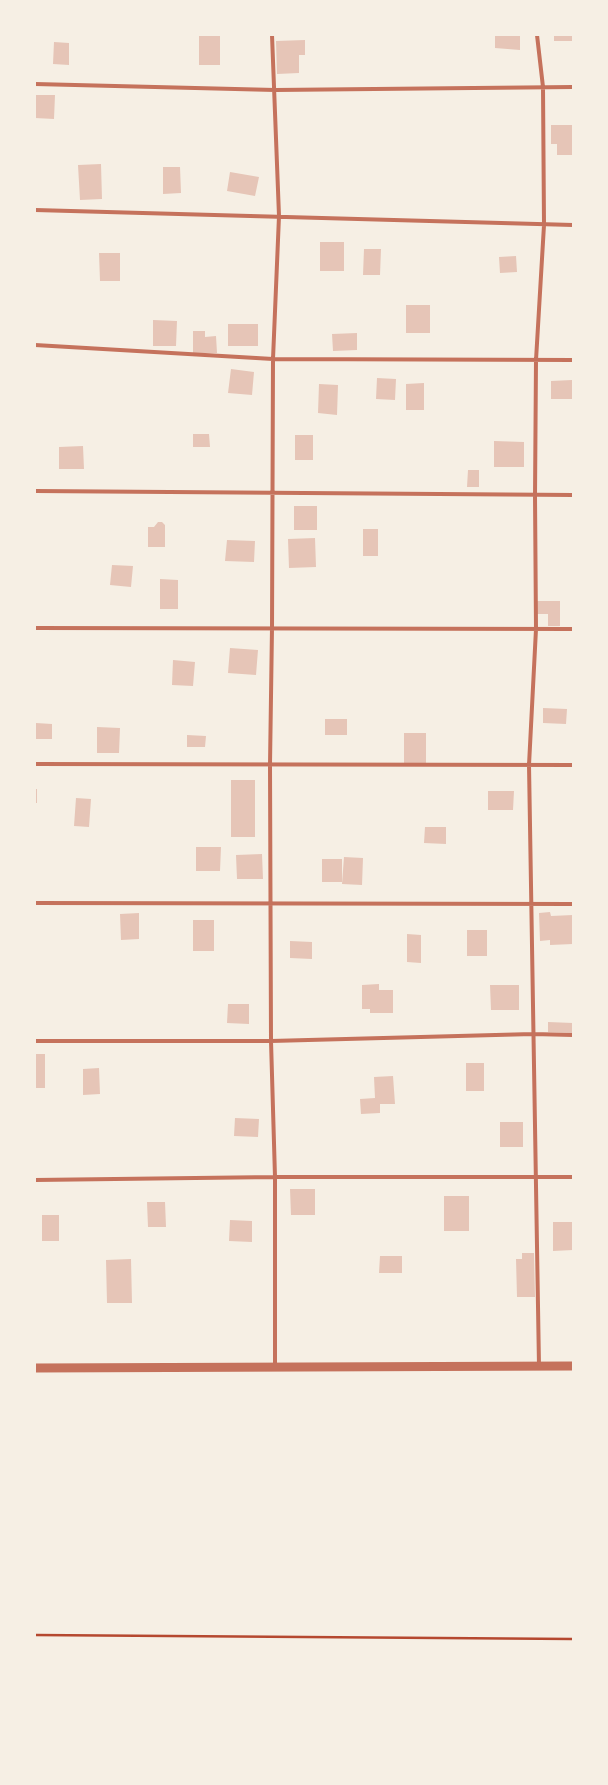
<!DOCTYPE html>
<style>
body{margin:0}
#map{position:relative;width:608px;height:1785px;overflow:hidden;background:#f6efe4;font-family:"PT Serif",serif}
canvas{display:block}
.frame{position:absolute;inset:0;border:36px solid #f6efe4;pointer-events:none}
</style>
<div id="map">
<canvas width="608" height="1785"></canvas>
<div class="frame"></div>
</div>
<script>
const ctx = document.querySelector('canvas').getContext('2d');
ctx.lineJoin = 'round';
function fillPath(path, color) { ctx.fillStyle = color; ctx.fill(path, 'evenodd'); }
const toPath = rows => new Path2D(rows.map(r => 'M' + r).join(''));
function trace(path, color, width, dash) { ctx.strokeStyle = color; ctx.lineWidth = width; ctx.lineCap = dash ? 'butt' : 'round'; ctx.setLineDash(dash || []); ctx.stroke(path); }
const building = toPath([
 [495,35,520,35,520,50,495,48],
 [554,35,573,35,573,41,554,41],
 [199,36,220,36,220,65,199,65],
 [305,40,305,55,299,55,299,73,277,74,276,41],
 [54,42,69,43,69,65,53,64],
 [35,95,55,95,54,119,35,118],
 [551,125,573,125,573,155,557,155,557,144,551,144],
 [101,164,102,199,80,200,78,165],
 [163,167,180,167,181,193,163,194],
 [230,172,259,177,255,196,227,191],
 [320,242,344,242,344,271,320,271],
 [364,249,381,249,380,275,363,275],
 [99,253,120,253,120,281,100,281],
 [516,256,517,272,500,273,499,257],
 [406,305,430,305,430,333,406,333],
 [153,320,177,321,176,346,153,346],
 [228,324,258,324,258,346,228,346],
 [193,331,205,331,205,337,216,336,217,353,193,353],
 [357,333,357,350,333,351,332,334],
 [231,369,254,372,252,395,228,393],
 [377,378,396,379,395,400,376,399],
 [572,380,573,399,551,399,551,381],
 [424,383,424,410,406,410,406,384],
 [319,384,338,385,337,415,318,413],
 [193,434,209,434,210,447,193,447],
 [295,435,313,435,313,460,295,460],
 [494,441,524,442,524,467,494,467],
 [83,446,84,469,59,469,59,447],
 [468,470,479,470,479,487,467,487],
 [294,506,317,506,317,530,294,530],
 [158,522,162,522,165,525,165,547,148,547,148,527,154,527],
 [363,529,378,529,378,556,363,556],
 [315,538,316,567,289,568,288,539],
 [227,540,255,541,254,562,225,561],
 [112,565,133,566,131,587,110,585],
 [160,579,178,580,178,609,160,609],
 [537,601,560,601,560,626,548,626,548,614,537,614],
 [230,648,258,650,256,675,228,673],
 [173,660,195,662,193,686,172,685],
 [543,708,567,709,566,724,543,723],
 [325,719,347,719,347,735,325,735],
 [36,723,52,724,52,739,36,739],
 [97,727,120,728,119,753,97,753],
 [404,733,426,733,426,763,404,763],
 [187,735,206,736,205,747,187,747],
 [231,780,255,780,255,837,231,837],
 [35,789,37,789,37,803,35,803],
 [488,791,514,791,513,810,488,810],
 [76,798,91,799,89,827,74,826],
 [425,827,446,827,446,844,424,843],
 [196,847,221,847,220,871,196,871],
 [262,854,263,879,237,879,236,855],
 [344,857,363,858,362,885,342,884],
 [322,859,342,859,342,882,322,882],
 [550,912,551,916,573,915,573,944,550,945,550,940,540,941,539,913],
 [139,913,139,939,121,940,120,914],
 [193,920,214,920,214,951,193,951],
 [467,930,487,930,487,956,467,956],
 [407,934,421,935,421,963,407,962],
 [290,941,312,942,312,959,290,958],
 [379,984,379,990,393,990,393,1013,370,1013,370,1009,362,1009,362,985],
 [490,985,519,985,519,1010,491,1010],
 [228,1004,249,1004,249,1024,227,1023],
 [548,1022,573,1023,573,1033,548,1032],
 [35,1054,45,1054,45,1088,35,1088],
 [466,1063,484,1063,484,1091,466,1091],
 [99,1068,100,1094,83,1095,83,1069],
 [393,1076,395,1104,380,1104,380,1113,361,1114,360,1099,375,1098,374,1077],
 [235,1118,259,1119,258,1137,234,1136],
 [500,1122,523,1122,523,1147,500,1147],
 [290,1189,315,1189,315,1215,291,1215],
 [444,1196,469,1196,469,1231,444,1231],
 [147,1202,165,1202,166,1227,148,1227],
 [42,1215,59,1215,59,1241,42,1241],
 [230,1220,252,1221,252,1242,229,1241],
 [553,1222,573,1222,573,1250,553,1251],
 [522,1253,534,1253,535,1297,517,1297,516,1259,522,1259],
 [380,1256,402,1256,402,1273,379,1273],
 [131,1259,132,1303,107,1303,106,1260]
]);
const path = toPath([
 [35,1635,573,1639]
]);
const service = toPath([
 [272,35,279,216,273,359,272,628,270,765,271,1041,275,1177,275,1367],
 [537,35,543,87,544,225,536,360,535,496,536,629,529,765,539,1366],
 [35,84,275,90,573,87],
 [35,210,573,225],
 [35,345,273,359,573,360],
 [35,491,573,495],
 [35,628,573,629],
 [35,764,573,765],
 [35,903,573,904],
 [35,1041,271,1041,533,1034,573,1035],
 [35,1180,275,1177,573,1177]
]);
const tertiary = toPath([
 [35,1368,573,1366]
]);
fillPath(building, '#e6c5b7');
trace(path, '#b5482f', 2.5);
trace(service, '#c5725c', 4);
trace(tertiary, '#c5725c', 9);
</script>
